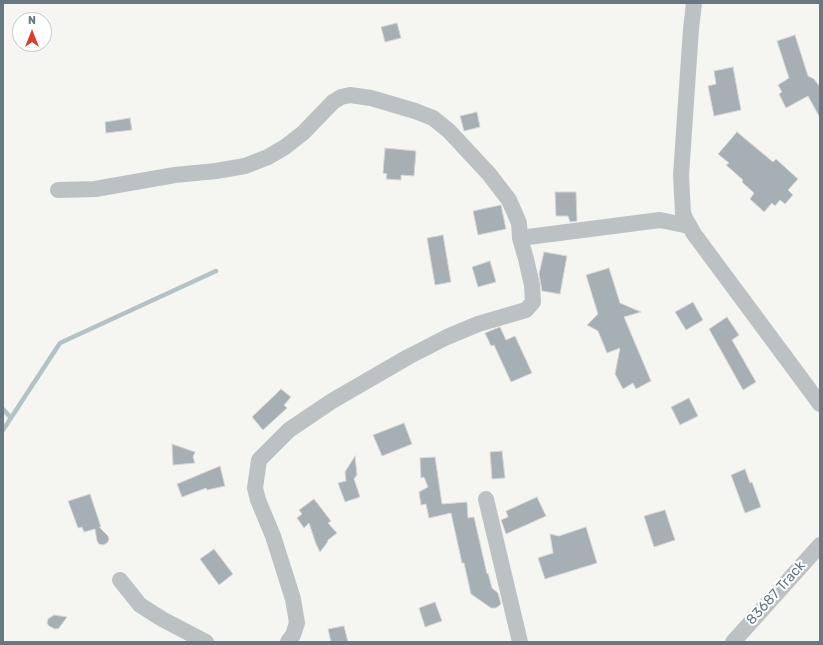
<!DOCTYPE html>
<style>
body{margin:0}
#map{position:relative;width:823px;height:645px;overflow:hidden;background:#f5f5f2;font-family:Rubik,sans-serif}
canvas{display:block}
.frame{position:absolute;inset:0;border:4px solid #667982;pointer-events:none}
.north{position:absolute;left:12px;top:12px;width:40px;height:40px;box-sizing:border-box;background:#fff;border:1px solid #c2c9cd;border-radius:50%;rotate:0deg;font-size:11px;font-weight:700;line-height:16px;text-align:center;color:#667982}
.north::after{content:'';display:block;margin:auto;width:14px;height:18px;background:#db3e2c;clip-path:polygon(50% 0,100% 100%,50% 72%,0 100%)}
</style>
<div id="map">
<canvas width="823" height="645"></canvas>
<div class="frame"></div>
<div class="north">N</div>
</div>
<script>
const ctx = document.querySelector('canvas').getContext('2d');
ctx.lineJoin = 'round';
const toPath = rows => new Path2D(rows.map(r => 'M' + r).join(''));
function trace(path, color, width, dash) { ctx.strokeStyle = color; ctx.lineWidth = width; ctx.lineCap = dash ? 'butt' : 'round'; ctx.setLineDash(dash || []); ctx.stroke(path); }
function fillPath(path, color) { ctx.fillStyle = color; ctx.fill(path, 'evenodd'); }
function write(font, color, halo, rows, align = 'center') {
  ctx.font = font + ' Rubik,sans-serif'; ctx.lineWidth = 4; ctx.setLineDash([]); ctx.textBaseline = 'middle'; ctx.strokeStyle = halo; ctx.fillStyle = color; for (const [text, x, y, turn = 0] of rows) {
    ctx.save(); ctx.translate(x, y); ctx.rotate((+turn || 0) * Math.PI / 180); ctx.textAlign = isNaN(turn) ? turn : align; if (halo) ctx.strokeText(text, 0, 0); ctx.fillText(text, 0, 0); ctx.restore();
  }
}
const stream = toPath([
 [3,409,11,418],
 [3,430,60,343,216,271]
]);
const building = toPath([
 [397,23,401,38,385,42,381,27,397,23],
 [795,35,808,76,814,79,820,87,820,118,808,96,786,108,779,94,782,92,778,85,789,78,777,41,795,35],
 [733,67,741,110,714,116,708,86,716,84,714,71,733,67],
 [477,112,480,127,464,131,460,116,477,112],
 [130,118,132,130,106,133,105,122,130,118],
 [737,132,773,162,776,159,798,179,788,190,793,195,785,204,780,200,775,206,772,203,764,212,750,199,754,193,742,182,743,180,726,165,729,163,718,154,737,132],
 [385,148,416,151,414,176,401,175,401,180,386,179,387,174,383,173,385,148],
 [555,192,576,192,577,221,570,222,568,216,556,216,555,192],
 [501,205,506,229,478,235,473,211,501,205],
 [443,235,451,282,435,285,427,238,443,235],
 [544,252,567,256,560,294,542,291,539,274,544,252],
 [490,261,496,282,478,287,472,267,490,261],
 [609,268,620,303,641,312,624,317,651,381,636,389,633,383,623,389,615,374,620,348,607,353,598,331,587,325,598,314,586,275,609,268],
 [693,302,703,320,686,330,675,312,693,302],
 [727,317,739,335,732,340,756,382,743,390,709,329,727,317],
 [500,327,506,340,515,336,532,373,511,382,494,345,491,346,485,333,500,327],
 [281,389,291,397,284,405,287,408,263,430,252,417,281,389],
 [689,398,698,416,680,425,671,407,689,398],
 [404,423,412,444,382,456,373,435,404,423],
 [172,444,195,452,193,457,195,463,173,465,172,444],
 [502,451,505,478,492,479,490,452,502,451],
 [355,456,357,475,354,479,360,497,345,502,338,483,346,481,345,472,355,456],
 [435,457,442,504,467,502,468,518,474,517,487,574,488,573,492,588,498,593,501,604,496,608,491,608,471,594,464,563,462,563,451,513,429,518,426,504,421,505,419,492,428,487,424,477,421,478,420,458,435,457],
 [220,466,225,486,207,490,206,488,182,497,177,484,220,466],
 [745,469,750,483,752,482,761,507,745,513,731,475,745,469],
 [90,494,101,527,99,527,108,536,109,540,107,543,103,545,99,544,97,541,95,529,84,532,82,527,78,528,68,501,90,494],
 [537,497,546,516,506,534,501,520,508,517,506,511,537,497],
 [314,499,331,521,328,523,337,533,328,540,327,543,320,552,316,544,309,523,304,528,297,518,302,514,299,510,314,499],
 [665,510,675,540,654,547,644,516,665,510],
 [586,527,597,563,545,579,538,558,553,553,550,534,559,536,586,527],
 [214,549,233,574,219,585,200,559,214,549],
 [435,602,442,621,425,627,419,608,435,602],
 [54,615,67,617,59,628,55,629,49,626,47,623,48,619,54,615],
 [344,626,348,642,331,642,328,629,344,626]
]);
const minor = toPath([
 [694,3,691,29,681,175,683,213,686,220,694,234,820,404],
 [58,190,95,189,175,175,216,171,245,166,268,157,285,147,303,133,333,102,341,97,350,95,371,98,415,111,433,118,449,131,489,174,509,200,519,223,520,238],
 [486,499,520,642],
 [120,580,140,605,162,619,206,642],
 [288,642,293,635,297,623,293,599,273,536,258,500,255,488,259,460,289,430,332,401,408,357,447,337,478,324,526,310,533,302,532,285,526,259,520,238,660,220,689,226],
 [733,642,820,545]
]);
const streetNames = [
 ["83687 Track",776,593,-48]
];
trace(stream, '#b3c3c5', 4.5);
fillPath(building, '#a6afb3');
trace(building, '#d7d6d5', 1);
trace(minor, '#bcc2c4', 16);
write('14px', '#667982', '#fff', streetNames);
</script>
